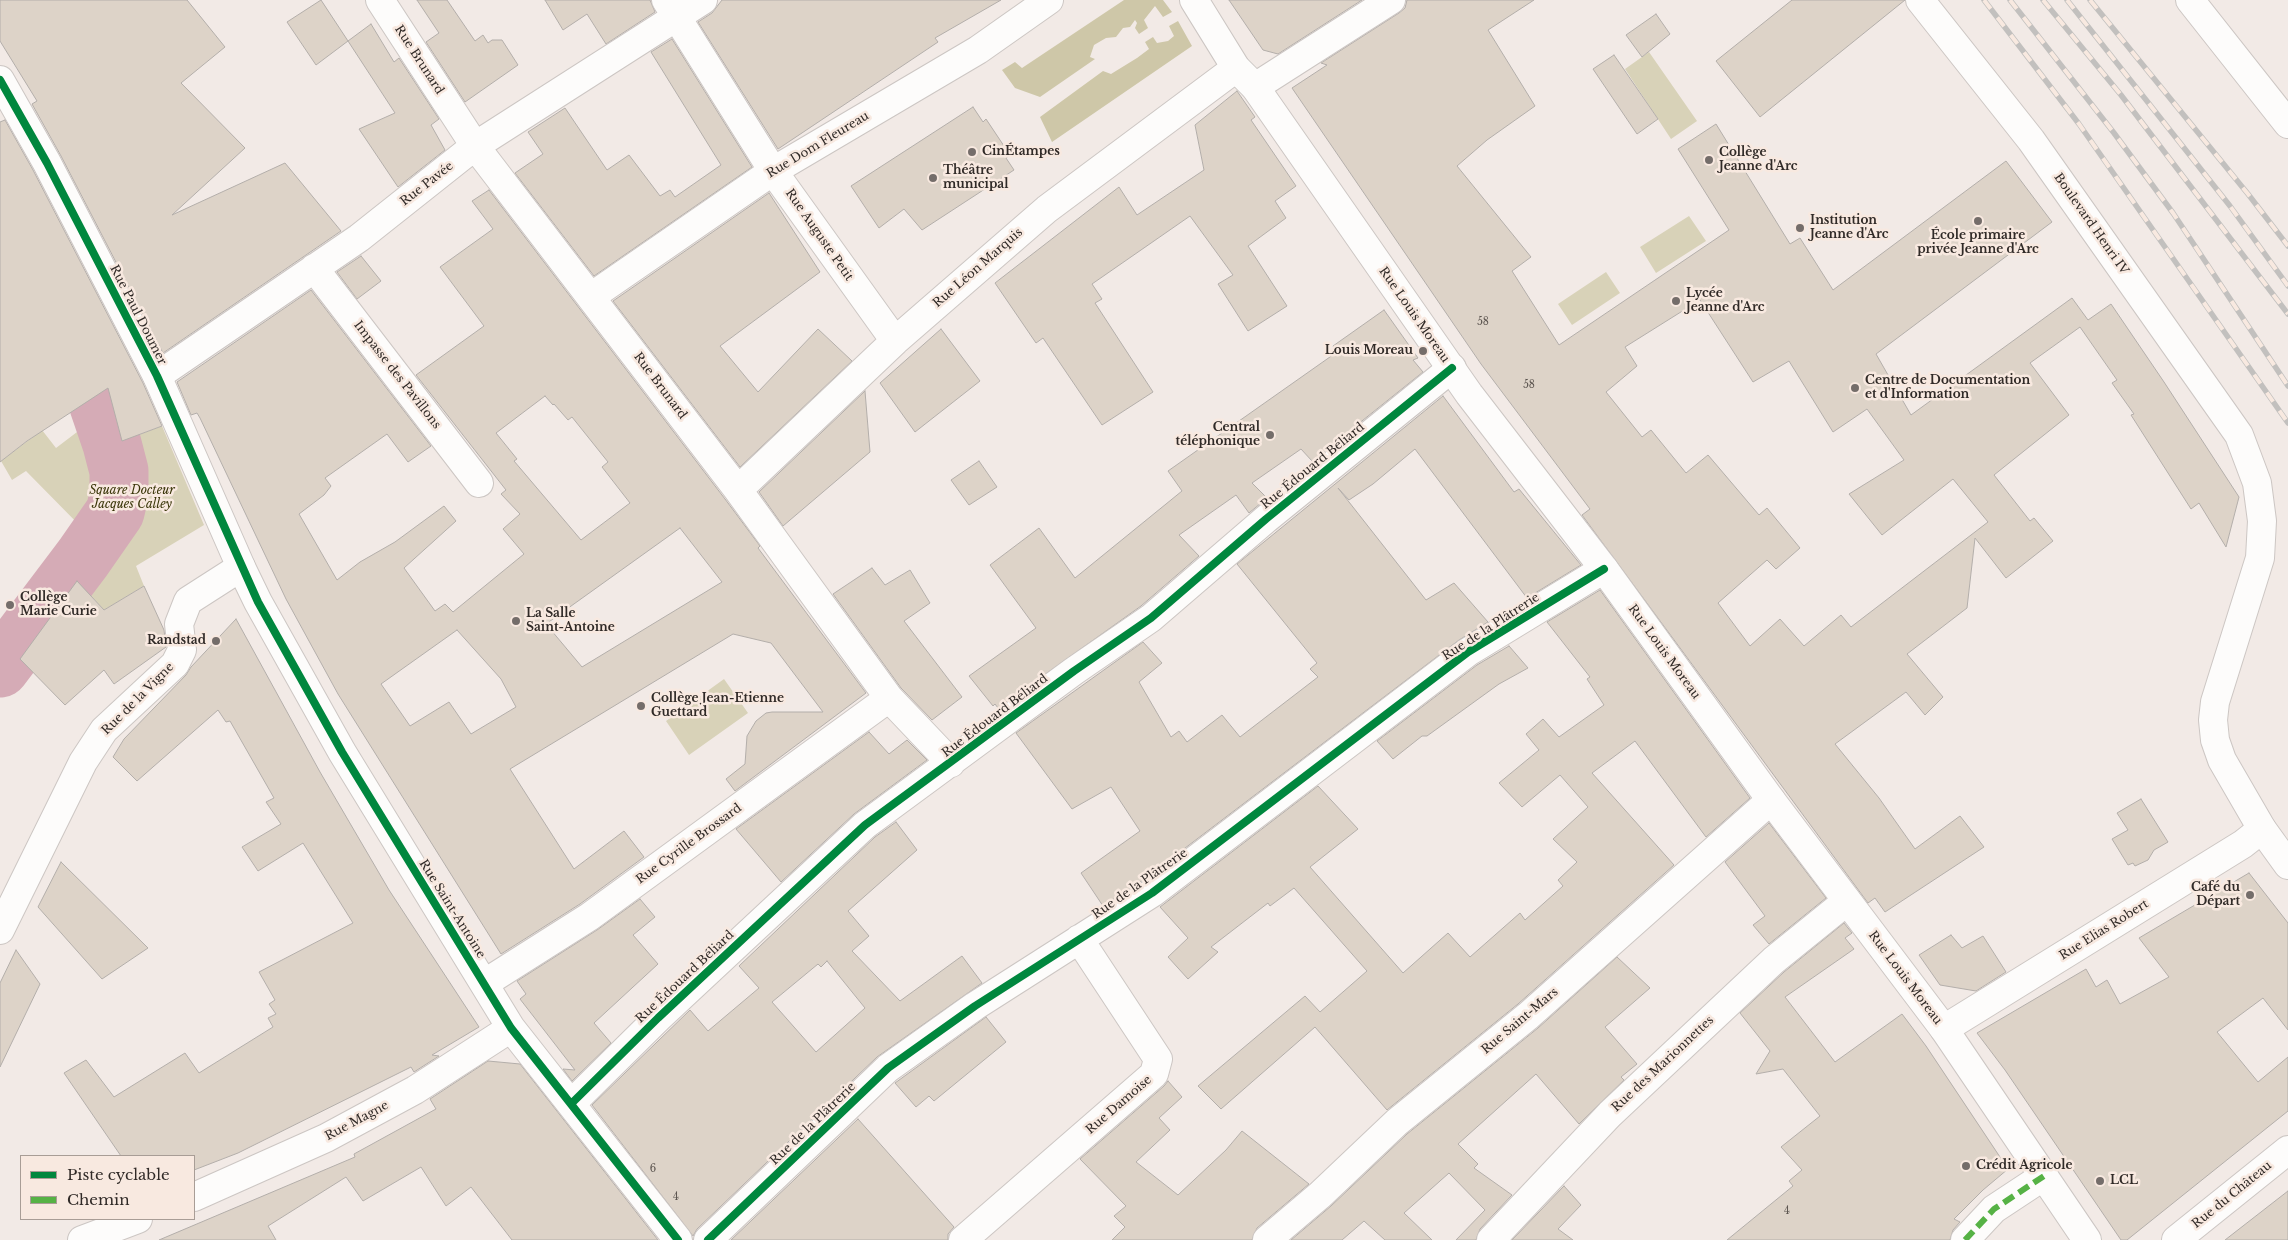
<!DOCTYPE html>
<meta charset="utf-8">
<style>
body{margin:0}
#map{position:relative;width:2288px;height:1240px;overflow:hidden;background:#f2eae6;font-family:"Libre Baskerville",serif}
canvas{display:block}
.legend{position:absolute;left:20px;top:1155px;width:175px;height:65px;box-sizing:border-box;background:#f8e9e0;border:1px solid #a89d96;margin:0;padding:6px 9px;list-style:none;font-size:15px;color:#302a27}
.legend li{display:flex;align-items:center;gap:10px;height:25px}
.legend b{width:25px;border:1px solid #a89d96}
</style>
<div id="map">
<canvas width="2288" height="1240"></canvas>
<ul class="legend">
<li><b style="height:6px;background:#00873e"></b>Piste cyclable</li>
<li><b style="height:6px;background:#56b245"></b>Chemin</li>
</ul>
</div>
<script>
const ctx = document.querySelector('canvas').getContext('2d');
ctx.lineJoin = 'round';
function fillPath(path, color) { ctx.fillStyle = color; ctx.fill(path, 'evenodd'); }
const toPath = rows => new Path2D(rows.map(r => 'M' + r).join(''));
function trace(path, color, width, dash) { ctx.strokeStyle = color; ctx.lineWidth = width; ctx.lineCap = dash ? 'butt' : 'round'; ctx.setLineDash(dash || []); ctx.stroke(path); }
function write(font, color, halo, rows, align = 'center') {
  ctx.font = font + ' "Libre Baskerville",serif'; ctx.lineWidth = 5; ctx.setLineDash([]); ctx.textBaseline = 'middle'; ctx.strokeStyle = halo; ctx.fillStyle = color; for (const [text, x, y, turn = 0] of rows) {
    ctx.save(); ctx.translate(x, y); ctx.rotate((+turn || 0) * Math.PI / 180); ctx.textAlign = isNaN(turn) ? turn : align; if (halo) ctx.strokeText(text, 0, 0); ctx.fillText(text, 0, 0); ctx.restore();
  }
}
const green = toPath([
 [1649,52,1697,121,1671,139,1625,69],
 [1689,216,1706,241,1656,273,1640,247],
 [1606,272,1620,293,1572,325,1558,304],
 [162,426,204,525,136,566,144,586,104,610,77,581,87,563,79,553,73,556,70,554,88,534,26,471,12,480,1,461,42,430,56,448,81,429,90,453],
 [724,679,748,713,689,755,666,721]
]);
const forest = toPath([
 [1124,0,1163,0,1172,12,1163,17,1155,6,1144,20,1148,28,1139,34,1135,28,1137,23,1135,20,1130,27,1123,28,1116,37,1106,38,1094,45,1090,57,1095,59,1040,97,1015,88,1002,70,1015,62,1022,68],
 [1178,21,1192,46,1052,142,1040,117,1103,71,1111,74,1137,58,1149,49,1145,42,1153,37,1157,43,1168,41,1174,36,1169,26]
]);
const river = toPath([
 [0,668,83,558,115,512,119,495,119,471,112,444,98,403]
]);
const building = toPath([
 [0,0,187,0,225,47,181,83,245,148,172,215,285,163,341,231,163,353,61,156,32,104,37,101,0,41,0,0],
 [321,0,348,41,316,65,287,22,321,0],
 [417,0,447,0,475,41,483,35,488,43,492,40,502,40,518,65,465,102,426,42,439,33,417,0],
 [545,0,650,0,655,12,606,44,587,14,563,30,545,0],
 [722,0,1001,0,935,38,938,42,778,149,698,22,712,13,722,0],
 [1229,0,1362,0,1278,54,1263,50,1229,0],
 [1407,0,1534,0,1488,30,1535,106,1487,140,1457,166,1531,257,1512,271,1559,345,1729,230,1678,149,1716,124,1790,244,1800,238,1833,290,2006,161,2052,222,1876,354,1911,415,2072,298,2088,320,2111,304,2164,382,2239,497,2226,547,2199,503,2191,509,2131,415,2134,414,2112,383,2117,380,2080,327,2030,363,2069,415,1994,475,2030,521,2034,518,2053,541,2006,578,1975,538,1967,608,1907,654,1943,697,1925,715,1906,692,1835,744,1879,798,1915,849,1960,816,1984,847,1885,912,1875,898,1868,903,1582,515,1590,509,1481,364,1292,88,1327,65,1321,63,1399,13,1405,8,1407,0],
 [1700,300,1753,382,1789,361,1833,432,1867,409,1904,460,1849,494,1882,535,1953,479,1988,522,1851,627,1841,615,1804,646,1780,619,1750,646,1718,603,1767,560,1776,569,1800,548,1767,508,1759,515,1708,455,1686,473,1651,430,1642,437,1606,392,1637,366,1625,347,1700,300],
 [1792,0,1905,0,1760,117,1716,61,1792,0],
 [1656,14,1670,34,1642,57,1626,35,1656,14],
 [371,24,394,62,399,58,439,119,431,125,445,150,398,187,359,129,395,113,348,41,371,24],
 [672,39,752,167,594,276,515,173,543,154,528,132,565,108,607,170,629,155,660,196,670,190,675,197,721,165,651,52,672,39],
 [1614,55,1658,119,1637,134,1593,69,1614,55],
 [1237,91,1255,117,1251,120,1296,186,1275,201,1286,218,1248,246,1287,306,1248,331,1218,284,1233,275,1190,216,1092,284,1102,299,1095,303,1153,392,1102,425,1043,338,1036,343,995,283,1119,187,1137,215,1204,170,1195,125,1237,91],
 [973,107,983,122,986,119,1010,155,1006,158,1014,170,922,230,904,209,879,228,851,186,973,107],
 [5,120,33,170,143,383,162,426,122,441,108,388,27,441,0,462,0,122,5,120],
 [489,190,725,499,760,546,758,548,866,693,735,791,726,779,745,764,747,736,756,721,766,713,772,712,823,712,771,643,733,634,510,769,574,869,624,831,644,857,580,904,501,954,338,694,286,599,200,418,197,413,191,415,177,382,311,290,431,446,408,462,387,434,325,478,331,486,324,495,299,514,337,580,360,562,395,542,444,506,456,521,404,568,435,611,445,604,453,612,524,554,503,529,520,514,501,494,506,490,416,375,484,326,440,267,493,229,472,201,489,190],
 [545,396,553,405,554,404,568,420,572,417,608,462,602,467,630,503,581,540,514,461,517,459,496,433,545,396],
 [680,528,722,582,582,667,546,624,680,528],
 [457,630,501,679,516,707,471,734,449,702,410,726,381,684,457,630],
 [769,193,820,272,720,346,758,392,818,329,852,361,740,467,613,301,769,193],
 [361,256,381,281,357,299,337,272,361,256],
 [1384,310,1418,358,1413,360,1423,372,1312,461,1301,449,1252,483,1267,498,1249,513,1236,495,1179,535,1199,556,1141,606,998,708,995,704,993,706,969,676,1036,628,990,565,1039,528,1075,578,1182,491,1168,471,1337,352,1333,346,1384,310],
 [941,329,980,381,915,432,880,383,941,329],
 [865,391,870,452,783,526,759,492,865,391],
 [1443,396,1514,492,1519,489,1581,565,1527,598,1415,449,1373,484,1349,500,1338,488,1426,600,1454,583,1488,622,1459,640,1143,880,1103,906,1081,873,1140,831,1111,787,1072,809,1016,733,1143,642,1162,663,1139,682,1171,737,1179,731,1187,742,1222,715,1240,737,1318,677,1310,669,1317,663,1237,564,1443,396],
 [979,461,997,487,969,505,951,480,979,461],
 [872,568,885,585,910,570,930,603,904,621,962,697,932,720,901,688,833,594,872,568],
 [77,581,104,610,144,586,164,630,166,647,114,684,104,670,65,705,20,659,77,581],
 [1600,590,1750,798,1706,837,1635,741,1592,773,1674,865,1518,1004,1387,1110,1315,1027,1221,1109,1198,1086,1305,996,1320,1012,1367,971,1294,888,1270,906,1268,903,1211,947,1218,952,1188,979,1168,957,1188,938,1160,907,1318,786,1358,829,1310,867,1403,973,1448,933,1470,957,1520,913,1525,920,1563,886,1558,880,1577,862,1553,839,1588,807,1560,775,1522,807,1499,783,1539,750,1526,734,1543,719,1559,737,1604,705,1587,679,1590,677,1547,622,1600,590],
 [236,619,320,772,389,890,479,1027,432,1055,439,1056,414,1072,411,1067,238,1153,194,1170,194,1156,121,1156,64,1073,86,1060,114,1097,185,1053,199,1073,273,1027,268,1018,276,1014,269,1004,275,1000,259,972,353,923,303,843,258,871,242,847,281,824,266,802,274,798,230,721,226,722,218,710,137,781,113,757,124,739,186,675,191,667,236,619],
 [1509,646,1528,668,1499,684,1427,736,1422,736,1393,759,1377,741,1477,665,1509,646],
 [869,732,889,754,907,740,927,760,854,814,781,882,736,829,869,732],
 [2141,799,2168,842,2154,850,2148,860,2135,866,2133,863,2128,865,2112,839,2128,830,2117,813,2141,799],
 [896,822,917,850,848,911,869,936,852,951,900,1001,962,956,982,983,877,1057,697,1229,693,1236,592,1105,690,1010,708,1031,759,988,739,966,875,837,896,822],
 [827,961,865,1008,816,1052,772,1002,818,964,821,967,827,961],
 [1769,823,1826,898,1769,944,1753,925,1765,916,1725,862,1769,823],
 [61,862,148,948,102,979,38,907,61,862],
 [2249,873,2288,923,2288,1030,2263,998,2217,1032,2258,1082,2288,1057,2288,1111,2127,1240,2121,1240,2005,1070,1977,1033,2086,969,2096,987,2107,980,2120,1004,2169,977,2139,938,2249,873],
 [640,899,655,917,633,935,658,964,594,1023,611,1043,572,1081,563,1069,575,1070,520,999,526,994,517,981,597,930,640,899],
 [1844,923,1852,933,1845,938,1854,949,1785,997,1835,1062,1902,1014,1926,1046,2008,1169,1983,1190,1954,1219,1960,1222,1953,1230,1950,1240,1727,1240,1793,1186,1789,1181,1802,1170,1781,1147,1820,1116,1783,1069,1756,1074,1770,1051,1740,1013,1784,972,1844,923],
 [1951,935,1962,948,1983,936,2006,972,1976,991,1940,985,1919,955,1951,935],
 [16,950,40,984,0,1067,0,983,16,950],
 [1617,957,1650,988,1605,1027,1637,1064,1621,1077,1624,1080,1579,1124,1536,1074,1458,1144,1478,1164,1474,1168,1512,1195,1480,1229,1476,1240,1456,1240,1485,1210,1449,1173,1404,1213,1432,1240,1385,1240,1364,1221,1342,1240,1291,1240,1331,1206,1407,1134,1538,1028,1617,957],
 [986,1017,1006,1042,934,1101,929,1096,916,1107,895,1083,986,1017],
 [488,1061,520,1064,658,1240,512,1240,471,1187,446,1206,421,1167,363,1201,346,1177,268,1226,276,1240,159,1240,355,1157,354,1154,436,1109,430,1099,488,1061],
 [1168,1081,1182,1097,1159,1118,1170,1130,1136,1162,1178,1195,1226,1150,1242,1131,1309,1184,1257,1228,1252,1240,1112,1240,1125,1227,1114,1216,1126,1206,1080,1159,1164,1086,1168,1081],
 [858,1119,954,1227,948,1234,948,1240,731,1240,858,1119],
 [1564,1186,1581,1205,1558,1229,1573,1240,1512,1240,1564,1186],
 [2288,1191,2288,1240,2225,1240,2288,1191]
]);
const street = toPath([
 [380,0,475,146,738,490,889,698,951,763],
 [666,0,773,171,895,341],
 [2190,0,2288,124],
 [1255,87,1391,0],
 [314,268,479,483],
 [592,296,773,171,978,50,1049,0],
 [157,376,359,238,475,146,703,0],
 [738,490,895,341,1047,209,1236,68],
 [0,930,83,762,104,730,175,664,182,650,179,624,188,601,241,567,258,602,342,752,511,1028,678,1240],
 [485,983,589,917,889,698],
 [1944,1029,2243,844,2262,829],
 [572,1103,658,1018,865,825,1074,671,1151,618,1266,519,1452,368],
 [194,1197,326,1138,415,1090,511,1028],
 [82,1240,138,1219],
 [708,1240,888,1068,975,1006,1152,893,1468,652,1604,569],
 [963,1240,1154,1074,1158,1059,1079,939],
 [1267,1240,1320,1195,1397,1122,1528,1016,1771,800],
 [1491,1240,1610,1114,1774,960,1847,901],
 [1965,1240,1994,1209,2044,1176],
 [2176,1240,2288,1150]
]);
const secondary = toPath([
 [1194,0,1236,68,1255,87,1469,394,1604,569,1771,800,1944,1029,2087,1240],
 [1920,0,2031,140,2239,435,2257,483,2262,521,2260,558,2215,702,2213,720,2215,740,2222,760,2262,829,2288,865],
 [0,80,47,163,157,376,241,567]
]);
const rail = toPath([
 [1984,0,2079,124,2288,423],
 [2010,0,2114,133,2173,213,2288,386],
 [2043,0,2121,95,2288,314],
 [2067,0,2230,206,2288,286],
 [2090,0,2248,194,2288,246]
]);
const quiet = toPath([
 [1965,1240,1994,1209,2044,1176]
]);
const cycleway = toPath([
 [0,80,47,163,157,376,258,602,342,752,511,1028,678,1240],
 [572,1103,658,1018,865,825,1074,671,1151,618,1266,519,1452,368],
 [708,1240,888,1068,975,1006,1152,893,1468,652,1604,569]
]);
const markers = [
 [972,152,5,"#746d6a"],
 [1709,160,5,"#746d6a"],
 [933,178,5,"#746d6a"],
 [1978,221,5,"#746d6a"],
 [1800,228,5,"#746d6a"],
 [1676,301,5,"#746d6a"],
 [1423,351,5,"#746d6a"],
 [1855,388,5,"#746d6a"],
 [1270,435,5,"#746d6a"],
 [10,605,5,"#746d6a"],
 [516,621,5,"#746d6a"],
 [216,641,5,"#746d6a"],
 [641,706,5,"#746d6a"],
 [2250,895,5,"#746d6a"],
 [1966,1166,5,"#746d6a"],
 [2100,1181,5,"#746d6a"]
];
const numberNames = [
 ["58",1483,322],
 ["58",1529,385],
 ["6",653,1169],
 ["4",676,1197],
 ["4",1787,1211]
];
const streetNames = [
 ["Rue Brunard",419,60,57],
 ["Rue Dom Fleureau",818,145,-31],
 ["Rue Pavée",427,184,-38],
 ["Boulevard Henri IV",2091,224,55],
 ["Rue Auguste Petit",819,235,55],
 ["Rue Léon Marquis",978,268,-41],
 ["Rue Paul Doumer",138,315,63],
 ["Rue Louis Moreau",1414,315,55],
 ["Impasse des Pavillons",397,375,52],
 ["Rue Brunard",660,386,53],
 ["Rue Édouard Béliard",1313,466,-39],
 ["Rue de la Plâtrerie",1491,627,-33],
 ["Rue Louis Moreau",1664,652,54],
 ["Rue de la Vigne",138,699,-45],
 ["Rue Édouard Béliard",995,716,-37],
 ["Rue Cyrille Brossard",689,844,-36],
 ["Rue de la Plâtrerie",1140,884,-35],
 ["Rue Saint-Antoine",452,909,58],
 ["Rue Elias Robert",2104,930,-32],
 ["Rue Édouard Béliard",685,977,-43],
 ["Rue Louis Moreau",1905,978,53],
 ["Rue Saint-Mars",1520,1021,-40],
 ["Rue des Marionnettes",1663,1064,-43],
 ["Rue Damoise",1119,1105,-41],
 ["Rue Magne",357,1121,-28],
 ["Rue de la Plâtrerie",813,1124,-44],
 ["Rue du Château",2232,1195,-39]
];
const poiNames = [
 ["CinÉtampes",982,152],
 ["Collège",1719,153],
 ["Jeanne d'Arc",1719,167],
 ["Théâtre",943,171],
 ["municipal",943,185],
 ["Institution",1810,221],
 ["Jeanne d'Arc",1810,235],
 ["École primaire",1978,236,"center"],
 ["privée Jeanne d'Arc",1978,250,"center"],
 ["Lycée",1686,294],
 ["Jeanne d'Arc",1686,308],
 ["Louis Moreau",1413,351,"right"],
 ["Centre de Documentation",1865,381],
 ["et d'Information",1865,395],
 ["Central",1260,428,"right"],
 ["téléphonique",1260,442,"right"],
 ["Collège",20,598],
 ["Marie Curie",20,612],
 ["La Salle",526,614],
 ["Saint-Antoine",526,628],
 ["Randstad",206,641,"right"],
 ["Collège Jean-Etienne",651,699],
 ["Guettard",651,713],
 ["Café du",2240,888,"right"],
 ["Départ",2240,902,"right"],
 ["Crédit Agricole",1976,1166],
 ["LCL",2110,1181]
];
const parkNames = [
 ["Square Docteur",132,491],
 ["Jacques Calley",132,505]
];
fillPath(green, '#d8d2b8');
fillPath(forest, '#cec7a8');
trace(river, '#d5abb6', 59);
fillPath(building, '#ddd3c8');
trace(building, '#b3aeaa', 1);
trace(street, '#ccc6c3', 30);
trace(secondary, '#ccc6c3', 30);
trace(street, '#fdfcfb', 28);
trace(secondary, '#fdfcfb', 28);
trace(rail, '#c2c0be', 5.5);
trace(rail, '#f8e9e0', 4, [11]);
trace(quiet, '#56b245', 6, [12, 6]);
trace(cycleway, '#00873e', 8);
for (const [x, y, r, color] of markers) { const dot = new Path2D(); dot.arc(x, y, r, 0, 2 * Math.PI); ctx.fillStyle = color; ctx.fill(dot); trace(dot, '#f8e9e0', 2); }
write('10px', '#5b544f', null, numberNames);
write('12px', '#302a27', '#f8e9e0', streetNames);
write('bold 12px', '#302a27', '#f8e9e0', poiNames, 'left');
write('italic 12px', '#3a3609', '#f8e9e0', parkNames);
</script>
